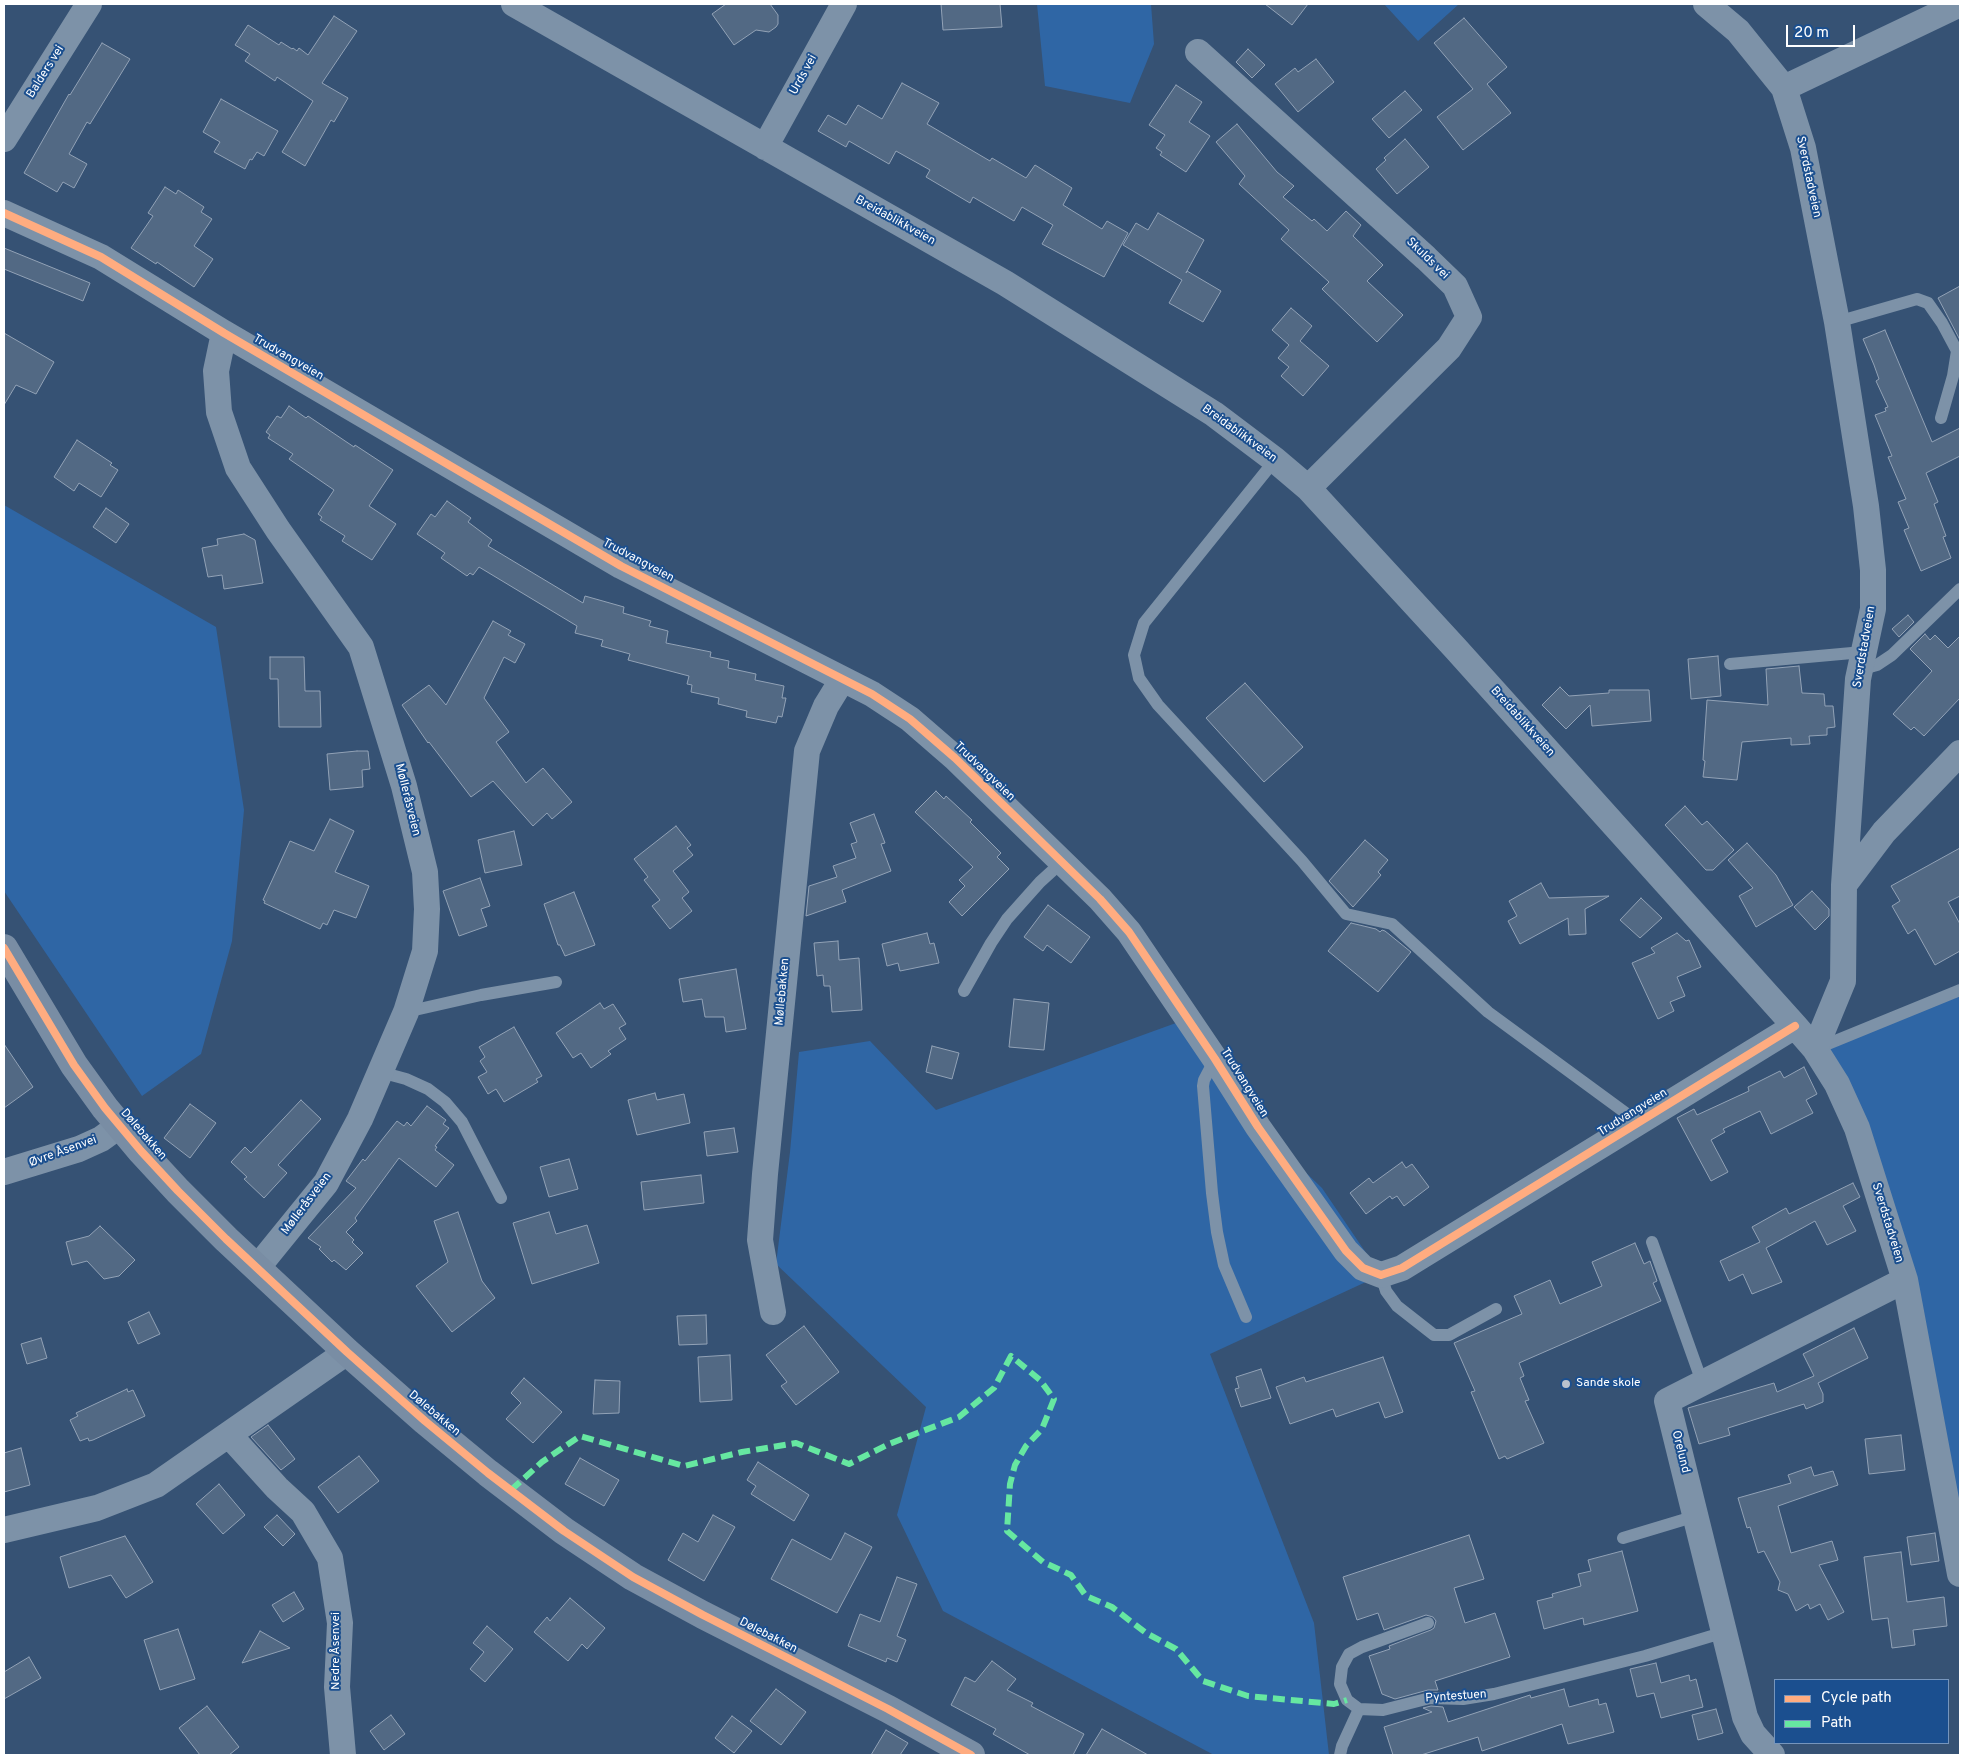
<!DOCTYPE html>
<meta charset="utf-8">
<style>
body{margin:0}
#map{position:relative;width:1964px;height:1759px;overflow:hidden;background:#365274;font-family:Overpass,sans-serif}
canvas{display:block}
.frame{position:absolute;inset:0;border:5px solid #fff;pointer-events:none}
.legend{position:absolute;left:1774px;top:1679px;width:175px;height:65px;box-sizing:border-box;background:#1b4f8f;border:1px solid #7695bc;margin:0;padding:6px 9px;list-style:none;font-size:15px;color:#fff}
.legend li{display:flex;align-items:center;gap:10px;height:25px}
.legend b{width:25px;border:1px solid #7695bc}
.scale{position:absolute;left:1786px;top:25px;width:69px;height:22px;box-sizing:border-box;border:2px solid #fff;border-top:0;padding-left:6px;font-size:15px;line-height:18px;white-space:nowrap;color:#fff;-webkit-text-stroke:4px #1b4f8f;paint-order:stroke}
</style>
<div id="map">
<canvas width="1964" height="1759"></canvas>
<div class="frame"></div>
<ul class="legend">
<li><b style="height:6px;background:#ffac80"></b>Cycle path</li>
<li><b style="height:6px;background:#66e7a1"></b>Path</li>
</ul>
<div class="scale">20 m</div>
</div>
<script>
const ctx = document.querySelector('canvas').getContext('2d');
ctx.lineJoin = 'round';
function fillPath(path, color) { ctx.fillStyle = color; ctx.fill(path, 'evenodd'); }
const toPath = rows => new Path2D(rows.map(r => 'M' + r).join(''));
function trace(path, color, width, dash) { ctx.strokeStyle = color; ctx.lineWidth = width; ctx.lineCap = dash ? 'butt' : 'round'; ctx.setLineDash(dash || []); ctx.stroke(path); }
function write(font, color, halo, rows, align = 'center') {
  ctx.font = font + ' Overpass,sans-serif'; ctx.lineWidth = 4; ctx.setLineDash([]); ctx.textBaseline = 'middle'; ctx.strokeStyle = halo; ctx.fillStyle = color; for (const [text, x, y, turn = 0] of rows) {
    ctx.save(); ctx.translate(x, y); ctx.rotate((+turn || 0) * Math.PI / 180); ctx.textAlign = isNaN(turn) ? turn : align; if (halo) ctx.strokeText(text, 0, 0); ctx.fillText(text, 0, 0); ctx.restore();
  }
}
const green = toPath([
 [1037,4,1151,4,1154,44,1130,103,1045,86],
 [1384,4,1459,4,1418,41],
 [4,505,216,627,244,810,232,941,201,1054,142,1096,4,891],
 [1960,990,1960,1574,1905,1280,1815,1049],
 [1187,1019,1258,1127,1322,1188,1381,1275,1210,1354,1314,1623,1329,1755,1214,1755,943,1611,897,1515,926,1407,776,1264,790,1152,799,1052,870,1041,936,1110]
]);
const building = toPath([
 [726,4,770,4,778,15,778,24,776,27,769,32,756,30,734,45,712,14,726,4],
 [941,4,1000,4,1002,27,943,30,941,4],
 [1265,4,1308,4,1292,25,1265,4],
 [334,16,357,31,322,83,348,98,334,122,331,120,305,166,282,152,313,101,277,77,275,81,245,61,250,54,235,45,248,25,279,45,281,42,292,49,293,48,297,51,299,48,308,55,334,16],
 [1464,18,1507,67,1487,84,1511,113,1463,150,1437,117,1473,89,1434,43,1464,18],
 [102,43,130,59,90,124,87,122,69,154,87,164,74,188,63,182,57,192,24,173,69,94,70,95,102,43],
 [1248,49,1265,65,1252,78,1236,62,1248,49],
 [1316,59,1334,82,1298,112,1275,84,1295,68,1298,72,1316,59],
 [902,83,939,103,927,124,990,161,992,158,1026,178,1035,165,1072,188,1063,205,1102,229,1107,221,1128,233,1104,277,1042,244,1053,225,1022,207,1014,221,973,197,970,203,926,177,930,170,896,151,889,164,849,141,846,147,818,131,828,115,846,125,858,105,882,119,902,83],
 [1176,85,1202,102,1189,122,1210,136,1186,172,1160,155,1162,152,1156,148,1165,135,1149,125,1176,85],
 [1405,91,1422,110,1389,138,1372,119,1405,91],
 [221,99,278,131,264,156,257,152,252,160,250,159,245,169,214,152,220,142,203,132,221,99],
 [1237,124,1277,172,1294,186,1283,197,1312,221,1314,219,1327,231,1346,211,1361,225,1353,236,1383,265,1367,281,1403,315,1377,342,1322,289,1329,282,1281,239,1289,230,1239,184,1245,176,1216,142,1237,124],
 [1405,139,1429,167,1397,194,1376,169,1386,160,1384,158,1405,139],
 [165,187,176,194,178,190,204,207,201,212,212,219,194,246,213,259,194,287,157,262,156,264,131,248,153,216,148,213,165,187],
 [1158,213,1204,240,1186,273,1187,271,1221,291,1203,322,1169,303,1182,280,1123,245,1136,223,1148,230,1158,213],
 [4,248,90,283,83,301,4,269,4,248],
 [1960,286,1960,340,1938,298,1960,286],
 [1291,308,1312,326,1300,341,1329,366,1303,396,1281,376,1289,367,1278,358,1289,345,1272,330,1291,308],
 [1885,330,1932,442,1960,428,1960,456,1926,473,1938,502,1934,504,1946,536,1943,537,1951,558,1921,571,1904,530,1909,528,1898,502,1906,499,1888,457,1892,456,1875,415,1886,411,1885,408,1888,407,1876,381,1879,379,1874,365,1863,339,1885,330],
 [4,333,54,362,36,394,16,385,4,405,4,333],
 [289,406,306,418,308,416,354,447,355,445,393,470,369,506,396,524,372,560,342,541,345,536,320,520,322,517,318,514,334,490,289,459,293,454,268,438,270,435,266,432,277,416,281,418,289,406],
 [77,440,112,463,110,465,118,470,101,497,79,483,74,491,54,477,77,440],
 [447,501,471,518,468,522,492,540,488,546,583,603,585,596,624,607,623,613,651,621,649,626,668,631,666,643,711,652,710,657,729,661,728,668,756,674,755,680,784,686,782,698,786,698,782,717,778,716,776,723,746,717,747,711,718,704,719,698,691,692,692,685,687,684,689,676,628,660,630,654,601,646,603,640,575,633,577,626,479,567,473,575,470,573,467,576,441,558,445,553,417,534,431,514,435,517,447,501],
 [106,508,129,524,116,543,93,527,106,508],
 [244,534,255,540,263,583,224,589,222,575,208,577,202,548,218,545,217,539,244,534],
 [1908,615,1914,622,1899,637,1892,629,1908,615],
 [493,621,511,631,508,635,525,644,515,663,504,657,484,698,509,732,496,742,526,783,543,768,572,802,552,819,547,813,533,826,493,781,471,797,429,742,428,743,402,705,429,685,446,705,493,621],
 [1925,634,1930,640,1935,635,1948,648,1960,636,1960,698,1924,736,1914,727,1911,730,1893,714,1932,671,1910,649,1925,634],
 [1718,656,1721,696,1691,699,1688,659,1718,656],
 [270,657,304,657,305,691,320,691,321,727,279,727,278,679,270,679,270,657],
 [1799,666,1802,693,1824,694,1825,706,1833,706,1835,727,1827,728,1827,735,1809,736,1810,744,1791,745,1791,738,1742,742,1737,780,1703,777,1705,761,1703,760,1707,700,1768,705,1766,669,1799,666],
 [1245,683,1303,747,1264,782,1206,718,1245,683],
 [1560,687,1569,696,1609,693,1609,690,1649,690,1651,721,1592,726,1590,705,1566,729,1542,705,1560,687],
 [357,751,368,751,370,769,362,770,363,787,330,790,327,754,357,751],
 [936,791,944,799,946,796,972,820,970,822,1001,853,997,857,1009,869,962,916,949,902,965,886,959,880,973,867,915,812,936,791],
 [1685,806,1702,825,1707,821,1734,850,1713,870,1706,870,1665,825,1685,806],
 [874,814,885,843,881,844,891,871,842,890,846,902,806,916,809,886,837,877,833,866,856,858,851,844,857,842,850,823,874,814],
 [330,819,354,831,335,872,369,886,356,918,334,910,327,925,323,923,320,929,264,903,265,901,263,900,290,841,314,851,330,819],
 [676,826,691,845,687,848,693,855,673,871,689,892,682,898,692,911,670,929,652,906,660,900,644,880,648,877,634,859,676,826],
 [514,831,522,865,485,873,478,840,514,831],
 [1365,840,1388,860,1378,872,1381,875,1353,907,1329,881,1365,840],
 [1747,843,1776,875,1793,905,1756,927,1739,896,1753,888,1728,860,1747,843],
 [1960,848,1960,896,1948,902,1960,924,1960,951,1935,965,1915,929,1908,934,1892,906,1900,901,1891,886,1960,848],
 [480,878,490,906,481,909,487,926,459,936,443,891,480,878],
 [1541,883,1549,898,1609,896,1585,909,1586,934,1569,935,1568,918,1520,944,1508,921,1517,916,1509,901,1541,883],
 [1812,891,1829,909,1829,916,1815,930,1794,907,1812,891],
 [574,892,595,945,565,956,560,945,558,945,544,904,574,892],
 [1641,898,1662,918,1640,938,1620,920,1641,898],
 [1048,905,1090,937,1071,963,1047,945,1043,951,1024,937,1048,905],
 [1351,923,1376,929,1380,932,1382,930,1385,931,1411,952,1378,992,1328,951,1351,923],
 [927,933,930,944,934,943,939,963,900,971,898,963,887,966,882,944,927,933],
 [1677,933,1686,941,1689,940,1701,967,1677,977,1685,996,1670,1002,1674,1011,1658,1019,1632,963,1655,953,1651,948,1677,933],
 [838,941,839,960,859,958,862,1010,832,1012,830,986,824,986,823,975,817,976,814,943,838,941],
 [736,969,746,1029,726,1032,724,1017,705,1017,702,999,683,1002,679,979,736,969],
 [1014,999,1049,1003,1044,1050,1009,1047,1014,999],
 [600,1003,604,1009,613,1004,626,1024,619,1028,626,1039,608,1051,611,1054,591,1068,581,1053,573,1058,556,1033,600,1003],
 [514,1027,542,1076,536,1079,538,1082,504,1102,496,1089,488,1094,478,1077,487,1072,480,1061,485,1057,479,1047,514,1027],
 [4,1044,33,1087,4,1108,4,1044],
 [932,1046,959,1053,952,1079,926,1072,932,1046],
 [1804,1067,1817,1094,1806,1100,1813,1113,1771,1134,1760,1111,1723,1129,1725,1132,1711,1140,1728,1172,1711,1181,1677,1118,1694,1109,1697,1115,1749,1091,1748,1087,1780,1071,1784,1078,1804,1067],
 [655,1093,657,1100,684,1094,690,1123,637,1135,628,1100,655,1093],
 [301,1100,321,1119,278,1165,287,1173,264,1198,244,1179,247,1177,231,1162,245,1147,251,1153,301,1100],
 [190,1104,216,1123,190,1158,164,1138,190,1104],
 [427,1106,446,1120,443,1124,449,1128,435,1146,437,1147,435,1150,454,1165,436,1187,399,1158,355,1218,357,1221,346,1232,354,1240,352,1242,363,1253,346,1270,334,1260,332,1262,319,1249,321,1247,308,1238,356,1188,346,1181,363,1159,365,1161,397,1121,404,1126,407,1122,411,1126,427,1106],
 [734,1128,738,1152,707,1156,704,1132,734,1128],
 [569,1159,578,1189,549,1197,540,1167,569,1159],
 [1402,1162,1406,1168,1412,1164,1429,1187,1404,1206,1397,1196,1392,1199,1390,1196,1366,1214,1350,1193,1369,1178,1373,1183,1402,1162],
 [701,1175,704,1203,644,1210,641,1182,701,1175],
 [1853,1183,1860,1197,1843,1206,1856,1231,1827,1245,1815,1221,1766,1248,1782,1282,1752,1294,1743,1274,1729,1281,1720,1261,1760,1242,1752,1227,1786,1208,1789,1214,1853,1183],
 [458,1212,482,1281,495,1298,452,1332,416,1286,448,1262,434,1221,458,1212],
 [549,1212,556,1234,587,1225,599,1263,532,1284,513,1223,549,1212],
 [100,1226,135,1260,119,1276,104,1279,87,1261,72,1265,66,1242,89,1236,100,1226],
 [1635,1243,1644,1264,1650,1261,1651,1264,1657,1281,1653,1283,1661,1301,1519,1363,1524,1376,1520,1378,1529,1400,1525,1401,1544,1443,1507,1459,1505,1456,1499,1459,1471,1392,1475,1391,1454,1343,1522,1314,1514,1296,1550,1280,1560,1304,1602,1286,1592,1262,1635,1243],
 [149,1312,160,1334,138,1344,128,1322,149,1312],
 [706,1315,707,1344,679,1345,677,1316,706,1315],
 [804,1326,839,1372,796,1405,781,1386,787,1382,766,1355,804,1326],
 [1854,1328,1868,1358,1818,1383,1823,1394,1823,1402,1806,1409,1804,1404,1728,1428,1730,1435,1699,1444,1688,1408,1774,1383,1777,1392,1814,1376,1803,1354,1854,1328],
 [41,1338,47,1358,27,1364,21,1344,41,1338],
 [730,1355,732,1400,700,1402,698,1357,730,1355],
 [1383,1357,1403,1412,1385,1418,1379,1402,1336,1417,1333,1409,1290,1424,1276,1387,1304,1377,1306,1382,1383,1357],
 [1261,1369,1271,1398,1241,1407,1235,1389,1239,1388,1236,1377,1261,1369],
 [524,1378,562,1412,533,1443,506,1419,521,1403,511,1393,524,1378],
 [595,1380,620,1381,619,1413,593,1414,595,1380],
 [127,1389,128,1392,133,1390,145,1416,93,1440,89,1441,88,1438,80,1441,70,1420,78,1416,76,1413,127,1389],
 [268,1425,295,1459,281,1470,251,1437,268,1425],
 [1901,1435,1905,1470,1869,1474,1865,1439,1901,1435],
 [21,1448,30,1485,4,1492,4,1453,21,1448],
 [359,1456,379,1481,338,1513,318,1487,359,1456],
 [580,1458,619,1480,604,1506,565,1484,580,1458],
 [758,1462,809,1495,794,1521,751,1494,756,1486,747,1480,758,1462],
 [1811,1467,1814,1476,1833,1471,1838,1485,1778,1506,1791,1553,1832,1541,1838,1560,1819,1565,1844,1612,1828,1620,1820,1604,1810,1609,1808,1604,1796,1611,1788,1594,1778,1590,1780,1582,1764,1551,1758,1553,1750,1527,1747,1528,1738,1498,1791,1483,1788,1475,1811,1467],
 [219,1484,245,1515,223,1534,196,1504,219,1484],
 [277,1515,295,1534,283,1546,264,1527,277,1515],
 [713,1515,735,1527,704,1581,668,1560,683,1533,698,1542,713,1515],
 [845,1533,872,1547,837,1613,771,1579,792,1539,831,1560,845,1533],
 [1935,1533,1939,1561,1911,1565,1907,1537,1935,1533],
 [1469,1535,1484,1579,1454,1588,1465,1623,1495,1613,1510,1657,1435,1681,1438,1690,1428,1690,1395,1699,1382,1694,1369,1656,1390,1649,1389,1646,1431,1630,1434,1628,1436,1621,1433,1617,1426,1615,1384,1630,1378,1613,1357,1620,1343,1577,1469,1535],
 [125,1536,153,1582,126,1598,111,1575,69,1588,60,1557,125,1536],
 [1622,1551,1638,1611,1584,1625,1583,1618,1544,1629,1537,1601,1553,1597,1552,1594,1581,1586,1578,1574,1591,1571,1588,1560,1622,1551],
 [1901,1552,1907,1602,1944,1597,1947,1626,1913,1630,1915,1645,1892,1648,1888,1618,1872,1620,1864,1557,1901,1552],
 [897,1577,917,1584,897,1636,906,1640,897,1662,887,1658,886,1662,848,1646,860,1614,880,1622,897,1577],
 [294,1592,304,1609,283,1622,272,1605,294,1592],
 [570,1598,605,1628,587,1649,582,1644,568,1661,534,1632,547,1617,550,1621,570,1598],
 [487,1626,513,1649,485,1682,470,1669,484,1652,473,1643,487,1626],
 [178,1629,195,1679,160,1690,144,1640,178,1629],
 [260,1631,290,1648,242,1663,260,1631],
 [29,1657,41,1678,4,1699,4,1672,29,1657],
 [992,1661,1016,1679,1007,1690,1033,1703,1031,1706,1084,1734,1073,1755,1030,1755,993,1734,996,1729,951,1705,965,1677,975,1682,992,1661],
 [1656,1663,1661,1683,1689,1675,1690,1681,1696,1679,1703,1707,1661,1718,1654,1693,1637,1697,1630,1669,1656,1663],
 [776,1689,806,1712,781,1745,750,1721,776,1689],
 [1564,1689,1569,1707,1598,1699,1599,1705,1606,1703,1614,1732,1568,1744,1562,1724,1482,1751,1478,1737,1421,1755,1393,1755,1384,1727,1432,1712,1423,1708,1431,1706,1443,1707,1448,1722,1530,1695,1531,1698,1564,1689],
 [207,1706,239,1747,229,1755,200,1755,179,1728,207,1706],
 [1716,1709,1723,1733,1698,1740,1692,1715,1716,1709],
 [391,1715,405,1734,384,1750,370,1731,391,1715],
 [732,1716,752,1731,734,1753,715,1738,732,1716],
 [1102,1729,1148,1755,1086,1755,1102,1729],
 [886,1730,908,1743,900,1755,871,1755,886,1730]
]);
const service = toPath([
 [1837,322,1917,299,1928,303,1942,323,1957,351,1953,376,1941,418],
 [1275,460,1144,623,1134,655,1139,678,1158,705,1302,861,1346,914,1392,924,1488,1012,1638,1122],
 [1730,664,1863,652],
 [1859,670,1877,665,1892,655,1960,589],
 [964,991,991,943,1007,919,1040,882,1062,862],
 [406,1012,481,995,556,982],
 [1818,1048,1960,990],
 [1215,1059,1204,1080,1203,1086,1212,1193,1217,1232,1224,1265,1246,1317],
 [380,1072,406,1079,428,1089,445,1102,462,1122,501,1198],
 [1652,1242,1702,1382],
 [1381,1275,1386,1291,1397,1306,1434,1335,1449,1335,1496,1309],
 [1623,1538,1696,1516],
 [1428,1623,1362,1647,1349,1654,1342,1667,1340,1684,1347,1700,1359,1709,1383,1710,1430,1698,1463,1699,1494,1694,1645,1656,1725,1632],
 [1340,1755,1342,1746,1359,1709]
]);
const minor = toPath([
 [514,4,1005,283,1214,414,1275,460,1308,488,1456,649,1795,1026,1815,1049,1837,1084,1857,1128,1905,1280,1960,1574],
 [1706,4,1738,31,1784,88,1803,148,1837,322,1866,506,1873,570,1873,609,1858,679,1844,885,1843,981,1815,1049],
 [1198,52,1426,258,1455,286,1469,317,1449,348,1308,488],
 [1784,88,1960,4],
 [4,139,89,4],
 [765,147,844,4],
 [4,213,101,257,224,333,621,566,872,694,910,719,955,758,1100,899,1129,932,1215,1059,1258,1127,1346,1251,1363,1268,1381,1275,1402,1268,1795,1026],
 [224,333,216,371,219,412,238,468,278,530,361,647,404,786,425,872,427,909,425,951,406,1012,360,1119,326,1183,257,1268],
 [1844,885,1884,832,1960,753],
 [4,1172,79,1149,101,1139,119,1126],
 [773,1312,760,1240,765,1174,807,751,826,706,842,680],
 [229,1435,277,1488,303,1512,330,1558,340,1623,337,1687,343,1755],
 [4,1530,97,1508,156,1485,347,1352],
 [1772,1755,1753,1734,1745,1717,1667,1401,1905,1280]
]);
const secondary = toPath([
 [4,948,74,1065,105,1108,141,1151,178,1191,226,1239,347,1352,425,1421,488,1473,564,1531,633,1577,703,1615,888,1709,971,1755]
]);
const quiet = toPath([
 [511,1490,542,1462,580,1436,684,1466,742,1452,796,1443,849,1464,889,1444,959,1417,994,1388,1011,1356,1040,1380,1054,1399,1042,1429,1026,1446,1015,1465,1010,1484,1007,1531,1043,1562,1071,1575,1086,1596,1112,1607,1146,1633,1176,1649,1203,1681,1248,1696,1334,1704,1347,1700]
]);
const cycleway = toPath([
 [4,213,101,257,224,333,621,566,872,694,910,719,955,758,1100,899,1129,932,1215,1059,1258,1127,1346,1251,1363,1268,1381,1275,1402,1268,1795,1026],
 [4,948,74,1065,105,1108,141,1151,178,1191,226,1239,347,1352,425,1421,488,1473,564,1531,633,1577,703,1615,888,1709,971,1755]
]);
const markers = [
 [1566,1384,5,"#b9c2ce"]
];
const streetNames = [
 ["Balders vei",46,72,-58],
 ["Urds vei",804,75,-61],
 ["Sverdstadveien",1808,177,78],
 ["Breidablikkveien",895,221,29],
 ["Skulds vei",1427,259,44],
 ["Trudvangveien",288,358,30],
 ["Breidablikkveien",1239,434,36],
 ["Trudvangveien",638,561,28],
 ["Sverdstadveien",1865,647,-80],
 ["Breidablikkveien",1522,722,48],
 ["Trudvangveien",984,772,44],
 ["Mølleråsveien",407,800,76],
 ["Møllebakken",783,992,-85],
 ["Trudvangveien",1244,1083,58],
 ["Trudvangveien",1633,1113,-32],
 ["Dølebakken",143,1135,49],
 ["Øvre Åsenvei",63,1152,-20],
 ["Mølleråsveien",307,1204,-53],
 ["Sverdstadveien",1887,1223,73],
 ["Dølebakken",434,1414,40],
 ["Orelund",1680,1452,76],
 ["Dølebakken",768,1636,27],
 ["Nedre Åsenvei",337,1651,-90],
 ["Pyntestuen",1456,1697,-4]
];
const poiNames = [
 ["Sande skole",1576,1384]
];
fillPath(green, '#2f66a5');
fillPath(building, '#526984');
trace(building, '#92a2b6', 1);
trace(service, '#7d92a8', 12);
trace(minor, '#7d92a8', 26);
trace(secondary, '#798da4', 28);
trace(quiet, '#66e7a1', 6, [12, 6]);
trace(cycleway, '#ffac80', 8);
for (const [x, y, r, color] of markers) { const dot = new Path2D(); dot.arc(x, y, r, 0, 2 * Math.PI); ctx.fillStyle = color; ctx.fill(dot); trace(dot, '#1b4f8f', 2); }
write('12px', '#fff', '#1b4f8f', streetNames);
write('12px', '#fff', '#1b4f8f', poiNames, 'left');
</script>
